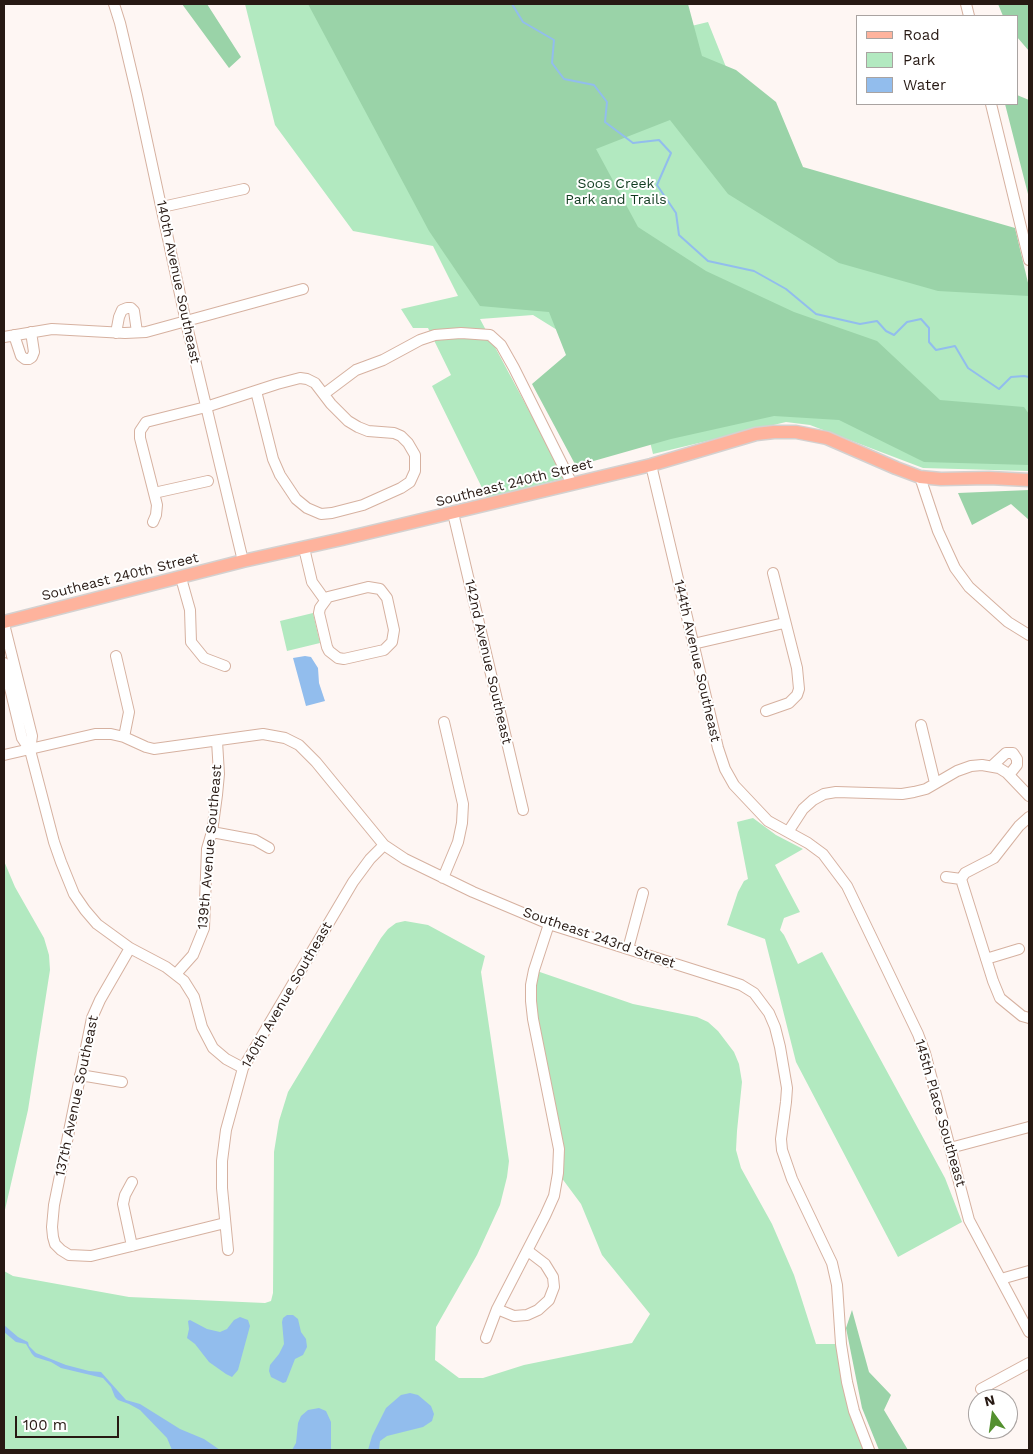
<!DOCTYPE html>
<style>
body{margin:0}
#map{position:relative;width:1033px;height:1454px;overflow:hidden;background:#fef6f3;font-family:"Work Sans",sans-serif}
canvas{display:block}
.frame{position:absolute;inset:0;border:5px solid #271913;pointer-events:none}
.legend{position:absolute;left:856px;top:15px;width:162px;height:90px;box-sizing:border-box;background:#fff;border:1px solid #a9a3a1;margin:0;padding:6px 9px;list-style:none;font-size:15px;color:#271913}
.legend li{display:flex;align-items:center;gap:10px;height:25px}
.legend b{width:25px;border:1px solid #a9a3a1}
.north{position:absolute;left:968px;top:1389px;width:50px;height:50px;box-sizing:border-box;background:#fff;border:1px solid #a9a3a1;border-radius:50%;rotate:346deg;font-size:14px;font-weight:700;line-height:20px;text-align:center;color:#271913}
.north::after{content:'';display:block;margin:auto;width:18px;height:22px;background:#53902f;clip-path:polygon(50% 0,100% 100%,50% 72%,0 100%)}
.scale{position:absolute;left:15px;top:1416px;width:104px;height:22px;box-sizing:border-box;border:2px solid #271913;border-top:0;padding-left:6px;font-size:15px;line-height:18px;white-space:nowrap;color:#271913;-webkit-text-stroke:4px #fff;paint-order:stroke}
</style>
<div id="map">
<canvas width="1033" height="1454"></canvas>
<div class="frame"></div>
<ul class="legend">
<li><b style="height:6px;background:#feb39d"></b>Road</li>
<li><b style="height:14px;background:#b2e9c0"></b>Park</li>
<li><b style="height:14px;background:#92bded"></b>Water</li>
</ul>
<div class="north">N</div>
<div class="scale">100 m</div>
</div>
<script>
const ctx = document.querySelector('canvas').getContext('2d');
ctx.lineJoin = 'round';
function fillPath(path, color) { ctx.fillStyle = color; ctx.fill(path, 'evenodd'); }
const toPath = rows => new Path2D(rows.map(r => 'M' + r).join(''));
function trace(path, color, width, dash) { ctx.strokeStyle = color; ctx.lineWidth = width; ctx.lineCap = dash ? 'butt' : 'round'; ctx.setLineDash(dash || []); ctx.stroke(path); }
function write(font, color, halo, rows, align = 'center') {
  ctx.font = font + ' "Work Sans",sans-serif'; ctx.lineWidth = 4; ctx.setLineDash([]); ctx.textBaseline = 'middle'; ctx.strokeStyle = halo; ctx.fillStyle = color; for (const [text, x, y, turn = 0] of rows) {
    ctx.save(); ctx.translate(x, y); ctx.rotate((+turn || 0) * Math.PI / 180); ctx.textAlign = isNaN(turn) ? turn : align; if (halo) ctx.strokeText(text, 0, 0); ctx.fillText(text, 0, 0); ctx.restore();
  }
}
const green = toPath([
 [245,4,597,4,608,46,708,22,788,222,1029,295,1029,471,923,468,810,425,786,422,653,454,626,343,562,333,533,315,480,319,565,478,487,498,432,386,451,375,428,328,413,328,401,309,458,296,433,246,353,231,275,125],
 [313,613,320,643,287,651,280,621],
 [753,818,776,835,803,849,775,865,800,912,784,918,780,930,784,935,798,964,822,952,945,1178,962,1222,898,1257,796,1062,765,939,727,925,738,892,744,881,748,879,737,822],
 [4,861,15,887,44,938,49,955,50,970,28,1110,4,1214],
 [405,921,428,925,485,956,481,972,509,1161,507,1177,500,1205,477,1255,436,1327,435,1360,459,1378,483,1378,524,1365,632,1343,650,1314,602,1255,581,1204,558,1173,533,1019,534,970,633,1004,697,1017,708,1022,718,1031,734,1052,739,1064,742,1082,737,1131,736,1150,741,1168,772,1224,794,1275,816,1344,841,1344,869,1450,4,1449,4,1271,13,1276,129,1297,265,1303,271,1301,273,1293,274,1152,279,1121,288,1092,381,938,388,929,396,923]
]);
const forest = toPath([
 [182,4,207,4,241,57,229,68],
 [308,4,688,4,702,56,736,70,776,102,803,167,1015,228,1029,287,1029,296,938,291,839,263,728,194,670,120,596,149,638,227,706,271,794,312,877,341,940,400,1024,407,1029,414,1029,465,924,462,839,420,774,416,671,439,576,466,532,384,566,355,549,312,480,306,429,231],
 [998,4,1029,4,1029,51,1017,37,1017,16,1003,16],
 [1017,95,1029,100,1029,198,1005,104,1017,104],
 [1029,490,1029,520,1011,504,972,525,958,493],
 [852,1310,869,1372,891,1395,884,1410,908,1450,879,1450,862,1408,846,1328]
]);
const water = toPath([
 [305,656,311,657,318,668,319,683,325,701,306,706,293,658],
 [287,1315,293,1315,298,1319,301,1332,306,1339,307,1347,303,1355,295,1359,286,1382,283,1383,271,1377,269,1371,270,1365,279,1354,284,1344,282,1322,283,1318],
 [240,1317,248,1320,250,1326,238,1370,232,1377,226,1374,209,1362,195,1344,187,1338,189,1329,188,1321,190,1320,207,1329,220,1332,227,1329,234,1320],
 [4,1325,18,1337,28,1342,29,1346,36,1353,66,1365,89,1371,101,1372,126,1400,140,1404,180,1429,204,1439,220,1450,172,1450,167,1438,140,1410,129,1404,118,1400,115,1397,111,1387,103,1378,61,1368,51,1362,35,1357,32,1354,26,1344,16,1342,4,1332],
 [410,1393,418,1395,431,1406,434,1414,432,1421,423,1427,387,1436,380,1441,379,1450,368,1450,372,1436,386,1408,401,1395],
 [319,1408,326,1411,331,1422,331,1450,292,1450,296,1443,298,1423,301,1416,308,1410]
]);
const stream = toPath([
 [512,4,523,22,554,40,552,63,564,79,594,85,607,102,605,122,633,143,659,140,671,153,657,185,676,213,679,235,708,261,754,271,786,289,816,314,860,324,877,321,886,331,894,335,907,322,921,319,929,328,929,342,936,350,955,346,968,368,999,389,1011,377,1024,376,1029,377]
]);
const minor = toPath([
 [114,4,120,23,137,95,186,322,243,561],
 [966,4,969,16],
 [991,104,1029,260],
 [162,207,244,189],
 [116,333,119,317,122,310,127,308,131,308,134,311,137,332],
 [14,335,21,356,25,359,29,359,32,357,34,352,31,332],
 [4,337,52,329,125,333,146,332,303,289],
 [324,394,356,370,383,360,420,340,435,335,461,333,490,335,501,345,514,368,572,484],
 [651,465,718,748,725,769,734,785,768,821,808,843,823,854,847,886,918,1034,925,1053,969,1220,1029,1332],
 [920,477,938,531,955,568,969,587,1008,622,1029,635],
 [154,493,208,481],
 [453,513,523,810],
 [153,522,156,515,157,505,140,438,140,431,146,422,206,407,277,384,300,378,307,379,315,383,331,404,348,421,358,427,368,431,394,433,401,436,408,443,415,455,415,471,410,482,401,488,363,505,332,513,321,514,307,508,296,499,280,475,273,459,256,391],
 [304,548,312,582,325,600],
 [181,578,190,610,191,642,204,658,225,666],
 [368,587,380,589,387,598,394,630,392,642,384,650,344,659,338,658,329,651,327,647,319,613,320,608,328,597,368,587],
 [4,624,32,736,30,750],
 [693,644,784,623],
 [116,656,129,712,124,737],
 [4,663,22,738,30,750,54,842,61,862,74,894,85,910,97,924,130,948,166,967,184,981,194,997,202,1027,213,1048,226,1059,243,1068],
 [766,711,789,703,797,695,799,689,797,668,773,573],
 [921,725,935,783],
 [4,755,95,734,111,734,124,737,146,747,154,749,263,734,285,738,299,745,316,762,384,845,405,859,473,892,549,924,726,980,741,985,754,993,769,1013,775,1027,780,1047,787,1088,786,1102,781,1139,782,1150,792,1179,832,1263,837,1285,841,1344,847,1382,854,1411,869,1450],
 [992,766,1006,753,1013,753,1017,759,1017,765,1009,775],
 [212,832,255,840,269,848],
 [788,832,803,809,813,800,824,794,836,792,902,794,914,792,926,789,957,771,971,766,982,765,999,768,1007,773,1029,796],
 [946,877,961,879],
 [443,878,458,842,462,823,463,804,444,722],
 [961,879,993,981,1000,998,1022,1016,1029,1018],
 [961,879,965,873,994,858,1019,826,1029,817],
 [130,948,100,1000,92,1018,54,1205,52,1227,53,1237,55,1244,61,1250,69,1255,91,1256,225,1223],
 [628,949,643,893],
 [986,959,1019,949],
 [176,974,193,955,204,928,207,849,212,832,217,795,219,774,217,741],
 [80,1075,122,1082],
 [950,1148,1029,1127],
 [132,1246,123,1204,125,1195,132,1182],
 [228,1250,222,1188,222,1161,226,1130,243,1068,353,882,370,859,384,845],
 [1001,1279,1029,1271],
 [497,1309,514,1316,527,1315,538,1310,549,1300,554,1287,553,1277,545,1264,528,1251],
 [486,1338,497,1309,545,1216,554,1196,558,1173,559,1149,533,1019,531,1001,531,985,534,970,549,924],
 [981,1389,1029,1363]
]);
const major = toPath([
 [4,622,243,561,342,539,651,465,756,434,774,432,796,432,827,438,896,468,920,477,941,479,989,478,1029,480]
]);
const parkNames = [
 ["Soos Creek",616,184],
 ["Park and Trails",616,200]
];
const streetNames = [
 ["140th Avenue Southeast",178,282,78],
 ["Southeast 240th Street",514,483,-14],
 ["Southeast 240th Street",120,577,-14],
 ["144th Avenue Southeast",697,661,77],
 ["142nd Avenue Southeast",488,662,77],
 ["139th Avenue Southeast",210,847,-85],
 ["Southeast 243rd Street",599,938,19],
 ["140th Avenue Southeast",287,995,-60],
 ["137th Avenue Southeast",77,1096,-78],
 ["145th Place Southeast",940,1113,74]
];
fillPath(green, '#b2e9c0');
fillPath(forest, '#9ad3a8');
fillPath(water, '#92bded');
trace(stream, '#92bded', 2);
trace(minor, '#d6b1a0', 12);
trace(major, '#d4d1d0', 15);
trace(minor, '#fff', 10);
trace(major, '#feb39d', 12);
write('14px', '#123d21', '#fff', parkNames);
write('14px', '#271913', '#fff', streetNames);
</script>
